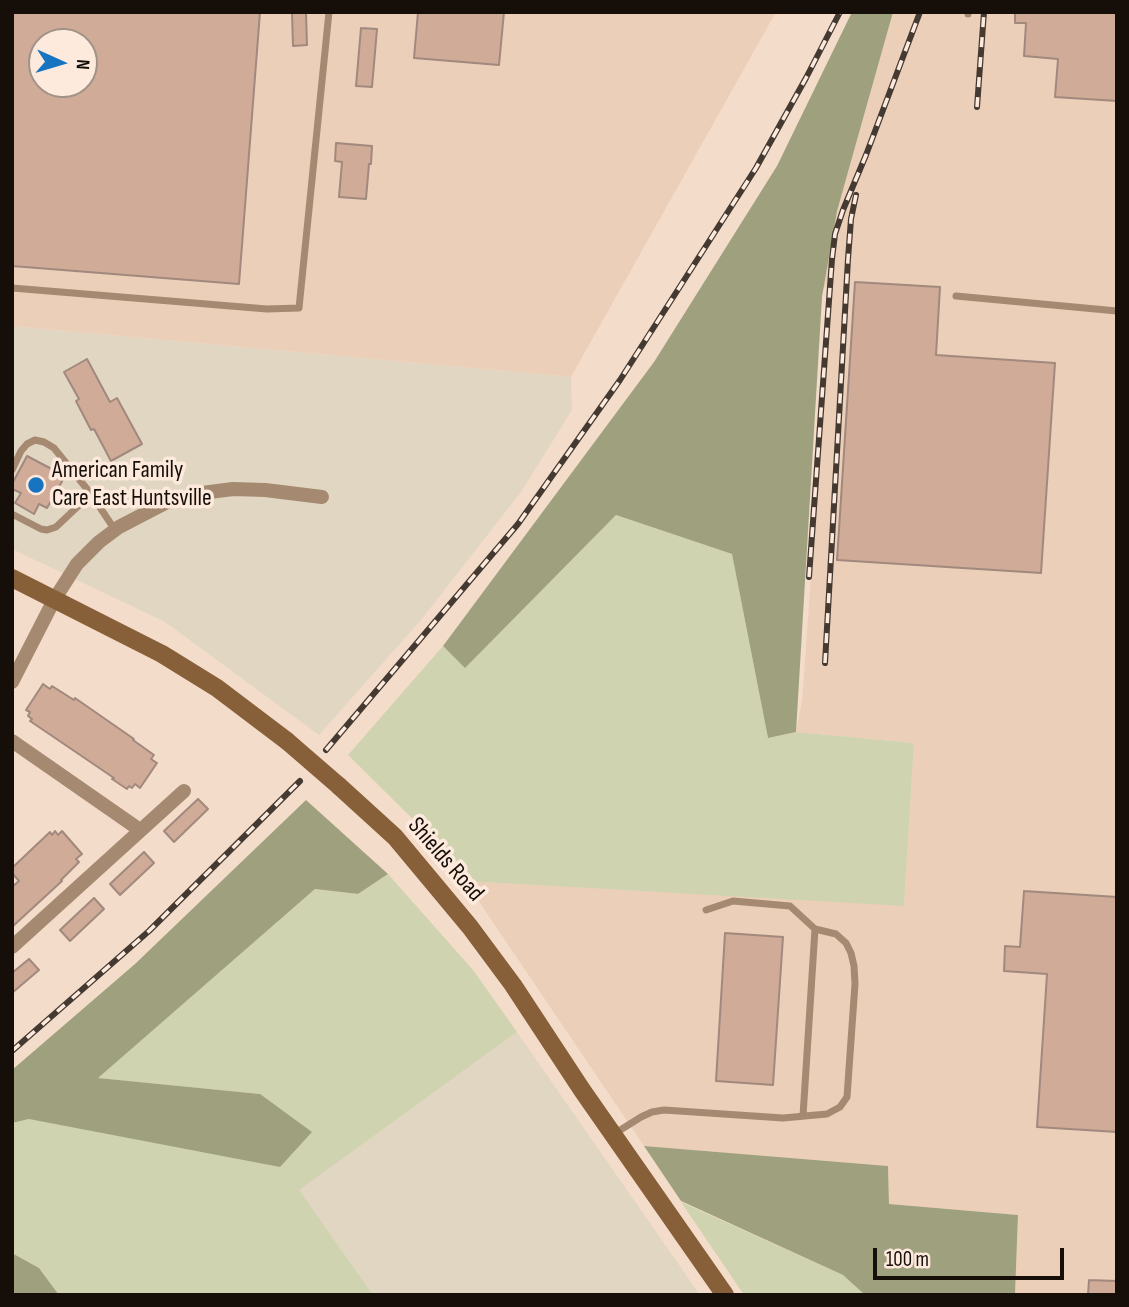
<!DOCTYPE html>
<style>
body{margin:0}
#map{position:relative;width:1129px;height:1307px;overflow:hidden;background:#f4dccb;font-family:"Sofia Sans Condensed",sans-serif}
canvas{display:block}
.frame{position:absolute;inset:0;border:14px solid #160f09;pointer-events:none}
.north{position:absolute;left:28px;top:28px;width:70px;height:70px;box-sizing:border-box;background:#fdeadd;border:2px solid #a19288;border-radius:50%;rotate:94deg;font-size:19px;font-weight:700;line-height:28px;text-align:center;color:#160f09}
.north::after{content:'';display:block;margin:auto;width:24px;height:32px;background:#1674c1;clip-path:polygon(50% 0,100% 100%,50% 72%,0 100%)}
.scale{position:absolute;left:873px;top:1248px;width:191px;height:32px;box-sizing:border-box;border:4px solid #160f09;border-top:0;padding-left:9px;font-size:21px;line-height:24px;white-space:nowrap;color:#160f09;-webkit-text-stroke:5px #fdeadd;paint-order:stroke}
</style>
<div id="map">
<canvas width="1129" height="1307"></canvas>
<div class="frame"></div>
<div class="north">N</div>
<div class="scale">100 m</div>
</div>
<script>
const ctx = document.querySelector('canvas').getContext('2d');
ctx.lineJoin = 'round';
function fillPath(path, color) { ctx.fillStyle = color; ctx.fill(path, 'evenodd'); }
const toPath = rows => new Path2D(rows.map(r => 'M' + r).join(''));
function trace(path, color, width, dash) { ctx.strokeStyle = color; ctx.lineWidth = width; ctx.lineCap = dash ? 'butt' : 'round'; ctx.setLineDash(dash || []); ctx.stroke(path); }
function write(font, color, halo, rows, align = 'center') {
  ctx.font = font + ' "Sofia Sans Condensed",sans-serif'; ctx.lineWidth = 7; ctx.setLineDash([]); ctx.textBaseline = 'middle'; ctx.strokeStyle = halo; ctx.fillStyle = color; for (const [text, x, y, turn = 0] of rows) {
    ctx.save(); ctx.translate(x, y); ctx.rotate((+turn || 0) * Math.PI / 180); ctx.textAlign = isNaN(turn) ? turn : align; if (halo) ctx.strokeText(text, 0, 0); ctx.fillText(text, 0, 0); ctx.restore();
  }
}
const commercial = toPath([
 [12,326,571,377,572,410,521,492,421,620,319,735,165,622,12,549],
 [517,1032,700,1295,373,1295,298,1190]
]);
const built = toPath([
 [12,12,776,12,571,377,12,326],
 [42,42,84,42,84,84,42,84],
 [884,12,1117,12,1117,1295,1015,1295,1018,1215,889,1204,888,1166,644,1146,465,881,904,905,914,743,796,732,802,701,832,288,748,282]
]);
const green = toPath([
 [616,515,732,554,768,738,796,732,914,743,904,906,465,881,436,842,348,755,443,646,465,667],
 [388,874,473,970,517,1032,299,1190,373,1295,59,1295,39,1268,12,1253,12,1123,29,1119,260,1094,97,1078,315,889,358,894],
 [681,1202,843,1275,865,1295,744,1295]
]);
const forest = toPath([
 [852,12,893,12,837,211,822,297,796,732,768,738,732,554,616,515,465,668,443,646,654,362,777,166],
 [306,800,388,874,358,894,315,889,98,1078,260,1094,312,1132,280,1167,29,1119,12,1123,12,1070,135,964],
 [644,1146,888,1166,889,1204,1018,1215,1015,1295,865,1295,843,1275,681,1201],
 [12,1253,39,1268,59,1295,12,1295]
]);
const building = toPath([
 [12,12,260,12,239,284,12,266,12,12],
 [42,42,84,42,84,84,42,84,42,42],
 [418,12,504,12,499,65,414,58,418,12],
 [1015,12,1117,12,1117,101,1055,97,1058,59,1024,56,1026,23,1015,23,1015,12],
 [292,13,306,13,307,45,293,46,292,13],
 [361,28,377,29,372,87,356,86,361,28],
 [336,143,372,146,371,164,369,164,366,199,339,197,342,162,335,161,336,143],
 [855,282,940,287,936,355,1055,363,1041,573,837,560,855,282],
 [87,359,110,402,117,398,142,444,111,461,94,429,91,430,76,401,79,399,64,372,87,359],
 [27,456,65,476,47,508,39,504,34,514,15,503,21,493,12,489,12,484,27,456],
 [43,684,50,689,52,686,74,700,75,698,134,739,133,740,154,755,151,759,157,763,140,788,135,784,132,788,129,786,127,789,112,779,114,778,30,721,32,719,28,716,30,712,26,710,43,684],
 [198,799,208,809,174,842,164,831,198,799],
 [55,831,58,835,62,831,82,854,76,859,79,862,61,880,62,881,12,927,12,887,19,881,12,873,12,868,50,832,52,835,55,831],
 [144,852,154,863,120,895,110,884,144,852],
 [1024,891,1117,897,1117,1132,1037,1127,1047,974,1004,971,1005,946,1020,947,1024,891],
 [94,898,104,909,70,941,60,930,94,898],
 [725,933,783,937,773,1085,716,1081,725,933],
 [29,959,39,970,12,993,12,973,29,959],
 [1089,1280,1117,1281,1117,1295,1088,1295,1089,1280]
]);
const lane = toPath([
 [968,14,968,12],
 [12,288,267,309,299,308,329,12],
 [956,296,1117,311],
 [12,470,21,451,27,444,35,440,44,442,54,448,91,494,115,530],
 [12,514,41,529,47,530,56,527,91,494],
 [803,1116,815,929],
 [614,1134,641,1117,652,1112,664,1110,783,1118,827,1114,840,1107,847,1097,855,984,854,966,851,953,846,943,836,934,815,929,790,906,733,901,706,910]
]);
const street = toPath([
 [12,682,54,600,77,564,99,542,119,527,169,501,202,493,233,489,265,490,322,497],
 [12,741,140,830],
 [12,947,184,791]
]);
const secondary = toPath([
 [12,578,162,654,217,688,287,741],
 [339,786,395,837,470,927,513,985,582,1090,725,1295]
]);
const rail = toPath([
 [977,107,984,12],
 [809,577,832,259,835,234,843,210,866,155,920,12],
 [825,663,848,259,851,219,856,195],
 [326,750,518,524,620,380,756,168,806,78,840,12],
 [12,1051,149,931,300,781]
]);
const secondaryBridge = toPath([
 [287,741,339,786]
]);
const markers = [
 [36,485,9,"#1674c1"]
];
const poiNames = [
 ["American Family",52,471],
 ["Care East Huntsville",52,499]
];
const streetNames = [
 ["Shields Road",445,860,49]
];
fillPath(commercial, '#e1d6c2');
fillPath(built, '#eccfb9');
fillPath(green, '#d0d3af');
fillPath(forest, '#9fa17e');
fillPath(building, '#cfab98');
trace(building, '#a1897d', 2);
trace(lane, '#a58970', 7);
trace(street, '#a58970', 14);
trace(secondary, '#875f39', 18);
trace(rail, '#443a31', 6);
trace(rail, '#fdeadd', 3.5, [10]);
trace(secondaryBridge, '#875f39', 18);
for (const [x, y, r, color] of markers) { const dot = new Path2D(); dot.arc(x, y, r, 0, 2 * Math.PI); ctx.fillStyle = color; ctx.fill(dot); trace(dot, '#fdeadd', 2.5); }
write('24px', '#160f09', '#fdeadd', poiNames, 'left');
write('24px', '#160f09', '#fdeadd', streetNames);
</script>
